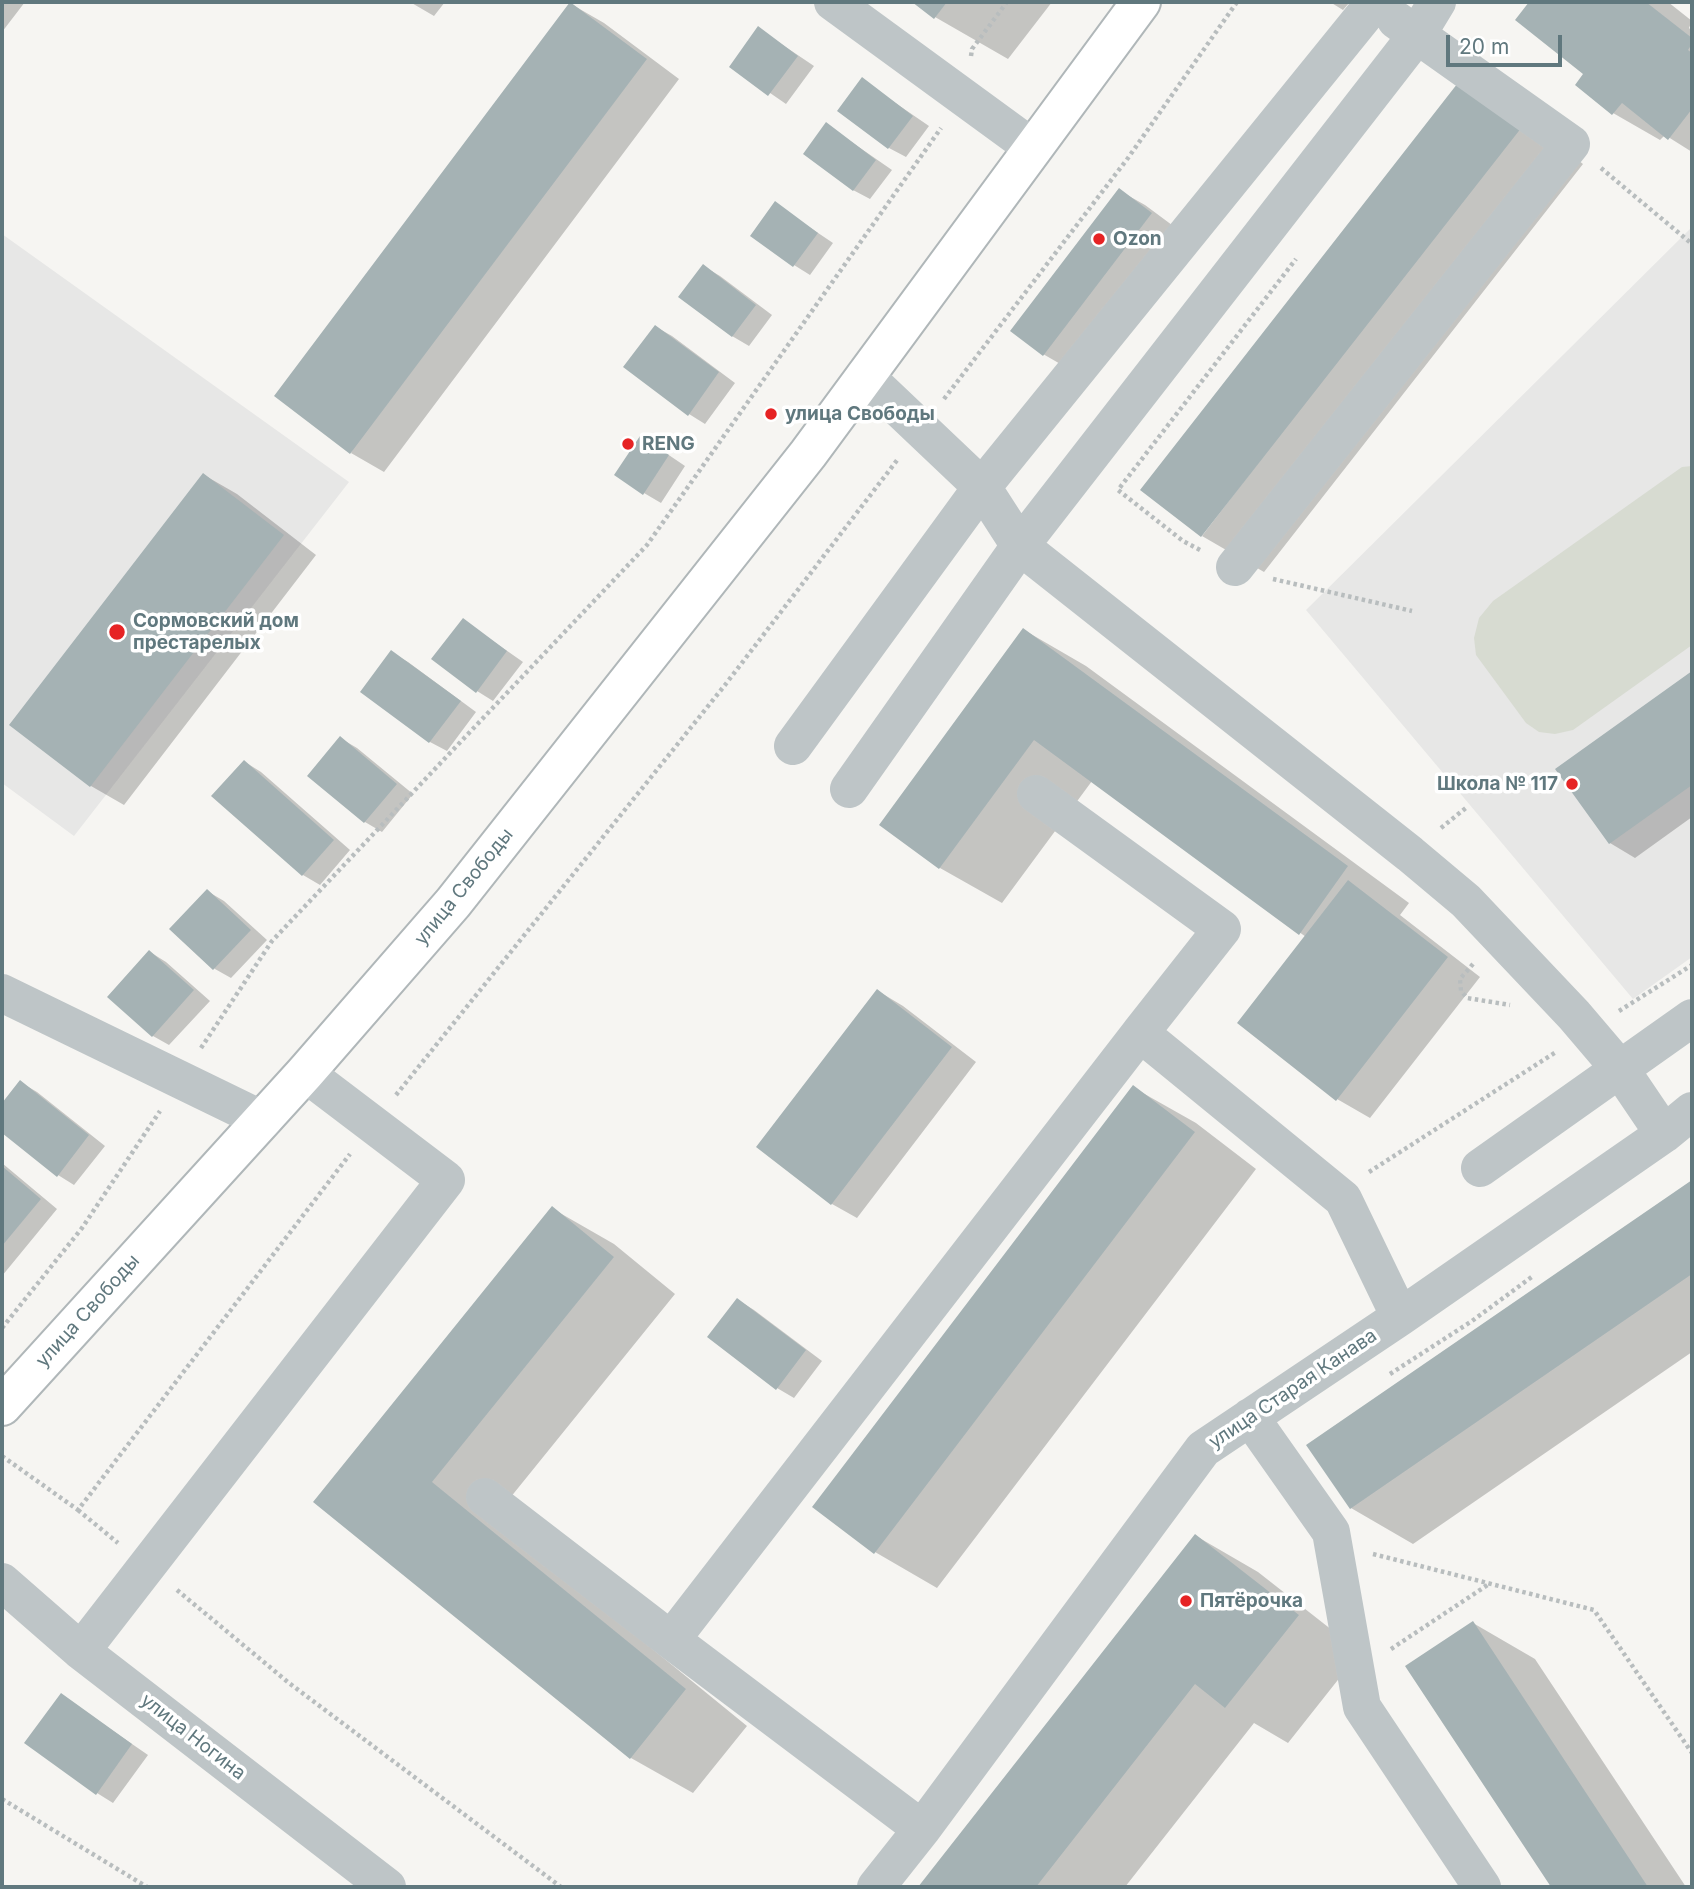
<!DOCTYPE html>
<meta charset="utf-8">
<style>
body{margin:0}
#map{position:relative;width:1694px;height:1889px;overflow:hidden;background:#f6f5f2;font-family:Inter,sans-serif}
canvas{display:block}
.frame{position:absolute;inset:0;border:4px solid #60787e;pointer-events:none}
.scale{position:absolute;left:1446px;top:35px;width:116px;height:32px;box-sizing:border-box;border:4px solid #60787e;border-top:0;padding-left:9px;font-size:21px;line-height:24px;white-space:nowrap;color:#60787e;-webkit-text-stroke:5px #fff;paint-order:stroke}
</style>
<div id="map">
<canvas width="1694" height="1889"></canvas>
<div class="frame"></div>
<div class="scale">20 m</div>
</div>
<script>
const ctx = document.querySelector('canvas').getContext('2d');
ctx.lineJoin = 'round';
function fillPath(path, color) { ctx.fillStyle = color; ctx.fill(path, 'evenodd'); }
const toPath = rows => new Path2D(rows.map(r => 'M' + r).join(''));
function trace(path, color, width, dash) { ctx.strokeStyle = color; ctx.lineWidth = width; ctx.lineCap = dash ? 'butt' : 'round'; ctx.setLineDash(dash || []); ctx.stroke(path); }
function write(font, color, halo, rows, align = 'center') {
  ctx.font = font + ' Inter,sans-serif'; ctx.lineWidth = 7; ctx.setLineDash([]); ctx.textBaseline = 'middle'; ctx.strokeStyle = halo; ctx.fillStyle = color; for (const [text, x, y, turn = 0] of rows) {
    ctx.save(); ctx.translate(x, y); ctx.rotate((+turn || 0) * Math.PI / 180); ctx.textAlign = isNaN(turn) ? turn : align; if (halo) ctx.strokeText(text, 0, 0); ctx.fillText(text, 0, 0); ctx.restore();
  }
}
const built = toPath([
 [1692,227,1692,957,1633,999,1306,610],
 [2,234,349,482,74,836,2,783]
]);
const green = toPath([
 [1692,466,1692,645,1573,730,1555,734,1539,732,1526,723,1476,655,1474,638,1479,618,1493,601,1682,467]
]);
const shadow = toPath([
 [2,2,25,2,2,32],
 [410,2,445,2,434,16],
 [915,2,1052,2,1008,59,935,17],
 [1330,2,1350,2,1343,10],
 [1531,2,1668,2,1692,21,1689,28,1692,31,1692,152,1665,135,1660,140,1613,113,1586,74,1517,19],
 [571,4,604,23,679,79,384,472,351,453],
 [759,29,814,66,786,104,731,66],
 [862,80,929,126,906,157,889,148],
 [1523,117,1583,164,1264,572,1202,536],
 [827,125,892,170,870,199,853,190],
 [1120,191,1145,205,1176,228,1069,369,1043,354],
 [775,204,833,243,810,275,794,265],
 [703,266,720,276,772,315,749,346,732,336],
 [656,327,672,336,735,383,705,424,689,414],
 [657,447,685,466,661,503,644,493],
 [204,475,237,494,316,555,124,805,91,786,11,725],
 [463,620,523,662,493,701,477,691],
 [1024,630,1086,666,1409,903,1400,915,1480,977,1370,1118,1337,1099,1306,937,1092,781,1002,903,940,868,882,825],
 [391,652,408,662,476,712,447,751,430,742,362,691],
 [1692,673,1692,817,1635,858,1610,843,1558,769],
 [340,738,357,748,413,794,382,832,365,822,309,776],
 [245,762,261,772,350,850,320,885,303,875],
 [207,891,224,901,267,940,231,978,215,969,172,929],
 [150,952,166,962,210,1001,169,1045,153,1036],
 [878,991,903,1006,976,1062,857,1218,832,1204,759,1147],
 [20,1082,37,1092,105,1146,74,1185,58,1175,2,1131,2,1105],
 [1134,1088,1196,1123,1256,1169,937,1588,875,1552],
 [2,1163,57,1209,2,1276],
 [1692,1182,1692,1352,1413,1544,1351,1508,1309,1446],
 [553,1209,614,1244,675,1294,493,1519,747,1726,693,1793,631,1758,315,1501],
 [738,1300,754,1310,822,1361,794,1398,777,1388],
 [1196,1536,1258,1572,1360,1652,1288,1743,1254,1723,1125,1887,920,1887],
 [1473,1623,1535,1659,1686,1887,1553,1887,1408,1667],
 [61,1695,148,1755,113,1803,97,1793]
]);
const building = toPath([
 [570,2,647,59,350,454,274,396],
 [912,2,947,2,934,19],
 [1529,2,1646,2,1692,38,1692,44,1688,50,1692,53,1692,109,1668,140,1622,103,1612,115,1575,85,1583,74,1515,20],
 [758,26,798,56,768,96,729,67],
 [862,77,913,116,888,149,837,111],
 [1461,79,1522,127,1201,537,1140,490],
 [826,122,876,160,853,191,803,154],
 [1119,188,1152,213,1043,356,1010,331],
 [775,201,818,233,793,267,750,236],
 [703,264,756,305,732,337,678,297],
 [655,325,719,372,688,416,623,367],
 [640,436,669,455,643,495,614,475],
 [203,473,284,535,90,787,9,725],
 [463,618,507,651,476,693,431,659],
 [1023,628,1348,866,1299,935,1034,740,939,869,879,825],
 [391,650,461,701,429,743,360,692],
 [1692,671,1692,785,1609,844,1555,769],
 [340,736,397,784,364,823,307,776],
 [244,760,334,840,302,876,211,796],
 [1348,880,1448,957,1336,1101,1237,1023],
 [207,889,251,930,213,970,169,929],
 [149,950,194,990,152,1037,107,997],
 [877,989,952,1047,831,1205,756,1147],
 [20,1080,89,1135,57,1177,2,1133,2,1103],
 [1133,1085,1195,1132,874,1554,812,1507],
 [2,1166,41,1199,2,1246],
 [1692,1180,1692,1274,1350,1509,1306,1445],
 [552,1206,614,1257,432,1482,686,1689,630,1759,313,1502],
 [737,1298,806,1350,776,1390,707,1337],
 [1195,1534,1299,1615,1225,1708,1195,1684,1036,1887,918,1887],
 [1473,1621,1648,1887,1551,1887,1405,1666],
 [61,1693,132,1744,96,1795,24,1743]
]);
const path = toPath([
 [971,56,972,49,1007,2],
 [1601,168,1692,244],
 [944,399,1128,158,1237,2],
 [1200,550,1183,541,1118,490,1296,259],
 [1273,579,1412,611],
 [1441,828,1467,807],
 [1473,964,1460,979,1461,991,1467,998,1510,1005],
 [1619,1011,1692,965],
 [201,1048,272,941,647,545,941,128],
 [396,1095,725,685,898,459],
 [1369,1172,1556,1052],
 [2,1328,82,1228,160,1111],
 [1390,1374,1472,1321,1533,1276],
 [2,1456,78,1510,350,1154],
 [78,1510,118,1543],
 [1373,1554,1594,1610,1692,1753],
 [177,1590,289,1683,561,1887],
 [1391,1649,1489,1584],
 [2,1799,147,1887]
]);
const minor = toPath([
 [833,2,1033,148],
 [865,376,982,487,1020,546,1410,854,1466,901,1574,1015,1620,1069,1664,1134],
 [1235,567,1571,144,1396,20],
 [793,746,982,487,1375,2],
 [849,789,1020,546,1417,35,1437,2],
 [1036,794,1222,929,1140,1033,1343,1199,1400,1317],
 [2,993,263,1120],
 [1480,1168,1692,1018],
 [1250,1417,1331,1532,1362,1707,1482,1887],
 [485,1497,671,1640],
 [2,1582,81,1651,387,1887],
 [81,1651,446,1180,305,1073],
 [922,1829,671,1640,1140,1033],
 [876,1887,922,1829,1203,1449,1400,1317,1664,1134,1692,1111]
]);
const major = toPath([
 [2,1406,305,1073,453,903,808,454,1141,2]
]);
const markers = [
 [1099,239,7,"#e62324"],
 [771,414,7,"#e62324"],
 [628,444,7,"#e62324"],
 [117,632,9,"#e62324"],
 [1572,784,7,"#e62324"],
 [1186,1601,7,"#e62324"]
];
const poiNames = [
 ["Ozon",1113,239],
 ["улица Свободы",785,414],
 ["RENG",642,444],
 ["Сормовский дом",133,621],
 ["престарелых",133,643],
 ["Школа № 117",1558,784,"right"],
 ["Пятёрочка",1200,1601]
];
const streetNames = [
 ["улица Свободы",464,887,-51],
 ["улица Свободы",88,1311,-48],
 ["улица Старая Канава",1293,1389,-34],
 ["улица Ногина",193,1737,38]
];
fillPath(built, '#e7e7e6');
fillPath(green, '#d7dbd1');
fillPath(shadow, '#0003');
fillPath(building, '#a5b2b4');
trace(major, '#b0b7b9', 42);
trace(path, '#b8bdbe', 4.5, [3.5, 3.5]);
trace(minor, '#bec5c7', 38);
trace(major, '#fff', 38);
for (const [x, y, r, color] of markers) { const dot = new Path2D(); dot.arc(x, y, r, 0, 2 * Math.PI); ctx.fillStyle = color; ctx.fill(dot); trace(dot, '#fff', 2.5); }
write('bold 19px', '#60787e', '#fff', poiNames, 'left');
write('19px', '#60787e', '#fff', streetNames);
</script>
